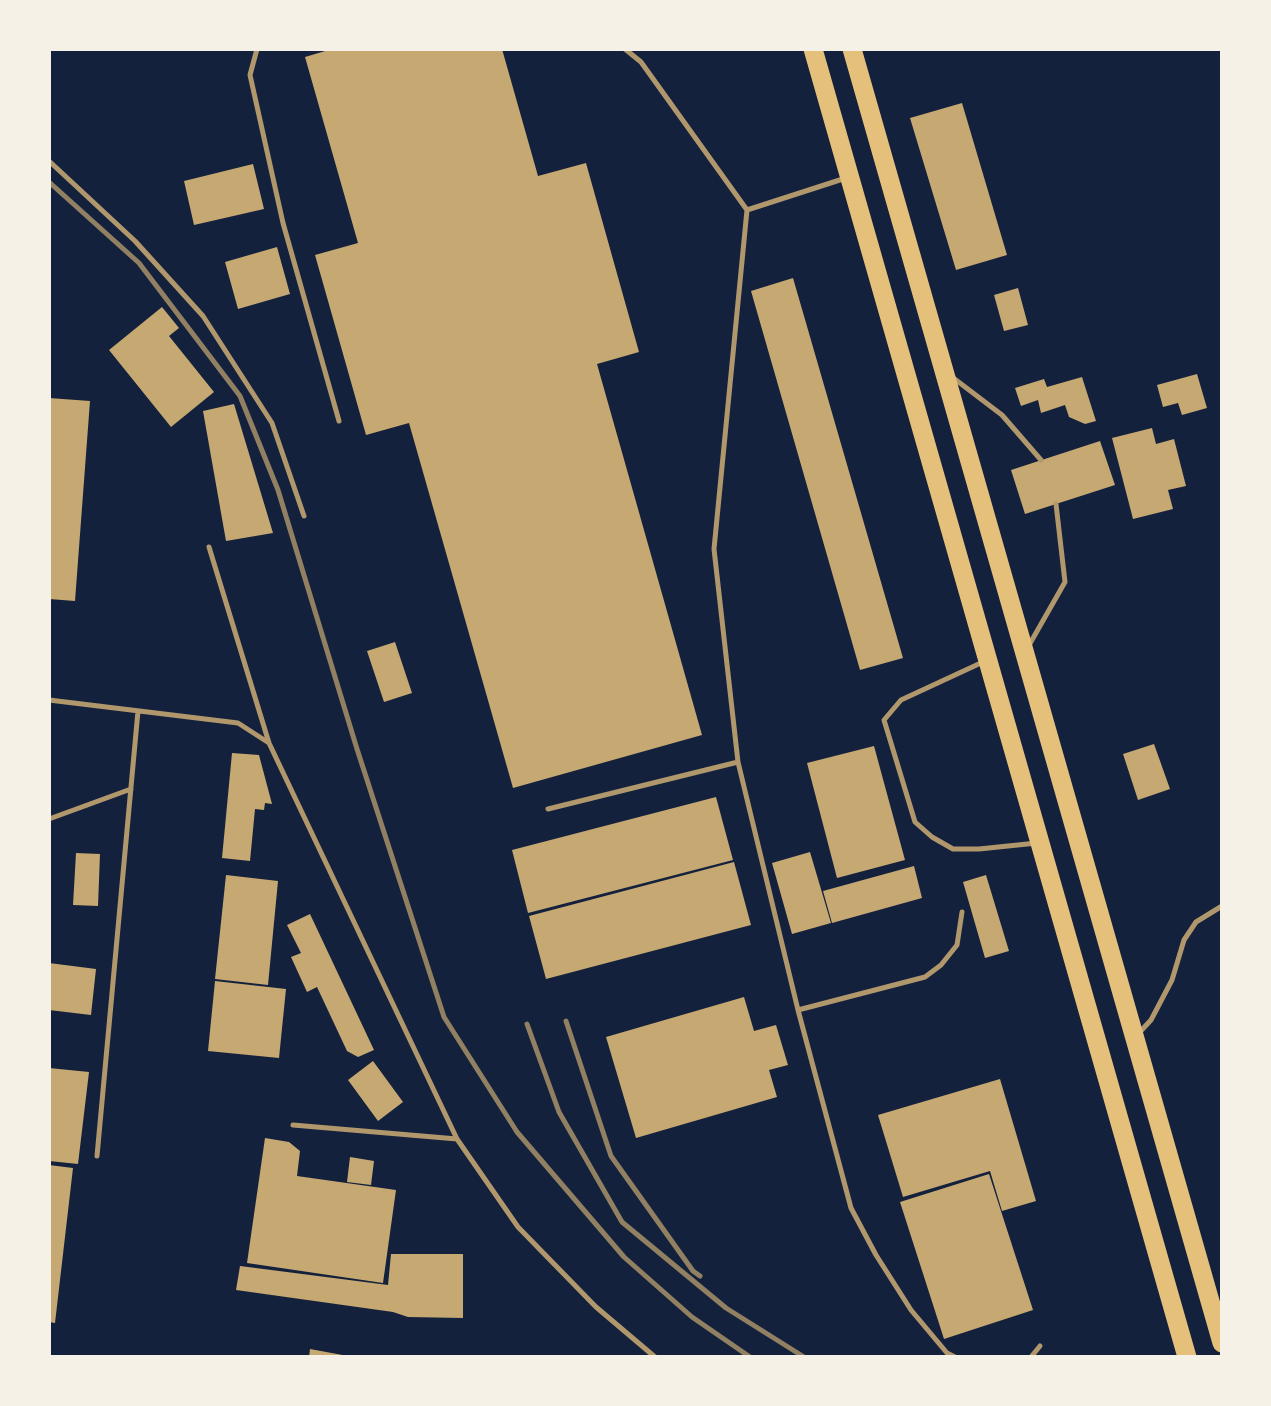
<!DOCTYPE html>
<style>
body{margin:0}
#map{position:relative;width:1271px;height:1406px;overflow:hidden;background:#14213d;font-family:"IBM Plex Sans",sans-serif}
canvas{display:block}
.frame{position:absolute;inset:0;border:51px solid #f6f1e7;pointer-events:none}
</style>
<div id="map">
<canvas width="1271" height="1406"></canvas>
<div class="frame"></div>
</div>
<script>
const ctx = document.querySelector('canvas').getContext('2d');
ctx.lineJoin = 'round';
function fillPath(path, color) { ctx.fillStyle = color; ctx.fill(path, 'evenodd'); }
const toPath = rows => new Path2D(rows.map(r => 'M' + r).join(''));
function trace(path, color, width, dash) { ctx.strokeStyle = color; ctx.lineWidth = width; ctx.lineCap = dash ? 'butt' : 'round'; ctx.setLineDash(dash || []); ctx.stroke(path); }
const building = toPath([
 [332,49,502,49,538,176,586,163,639,352,597,364,702,735,513,788,409,423,366,435,315,255,358,243,305,57],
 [962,103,1007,255,956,270,910,118],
 [253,164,264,209,194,225,184,181],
 [277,247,290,294,238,309,225,262],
 [793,278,903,658,860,670,751,291],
 [1018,288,1028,325,1004,331,994,295],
 [162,307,179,328,169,336,214,392,171,427,109,350],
 [1197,374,1207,408,1182,415,1178,403,1163,407,1157,385],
 [1082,377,1096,421,1085,424,1069,417,1065,405,1041,413,1038,400,1021,406,1015,388,1044,379,1047,387],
 [49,398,90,401,75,601,49,599],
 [234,404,273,533,226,541,203,411],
 [1152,428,1156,444,1174,439,1186,486,1168,490,1173,509,1133,519,1112,438],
 [1100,441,1115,485,1025,514,1011,470],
 [395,642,412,693,384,702,367,651],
 [1154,744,1170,789,1138,800,1123,754],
 [874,746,905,860,837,878,807,763],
 [232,753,259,755,272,804,265,803,264,810,255,809,250,861,222,858],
 [716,797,733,860,528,913,512,850],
 [810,852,831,923,792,934,772,863],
 [76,853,100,854,98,906,73,905],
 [734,862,751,925,546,979,529,916],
 [914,866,922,898,832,923,823,891],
 [226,875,278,881,268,985,215,979],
 [986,875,1009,951,985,958,963,882],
 [310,914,374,1050,358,1057,347,1051,317,987,307,992,291,957,301,953,287,925],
 [49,963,96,969,91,1015,49,1010],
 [215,981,286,989,279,1058,208,1051],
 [744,997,754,1031,776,1025,788,1065,769,1070,777,1097,636,1138,606,1037],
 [373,1061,403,1102,378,1121,348,1080],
 [49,1068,89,1072,78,1164,49,1161],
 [1000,1079,1036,1201,1002,1211,990,1171,903,1197,878,1115],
 [265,1138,289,1142,300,1151,297,1176,396,1190,383,1283,247,1263],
 [350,1157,374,1161,371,1185,347,1182],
 [49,1165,73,1168,55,1323,49,1322],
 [989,1174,1033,1310,944,1339,900,1202],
 [391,1254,463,1254,463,1318,408,1317,393,1312,236,1290,240,1266,388,1285],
 [310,1349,348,1356,348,1357,309,1357]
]);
const service = toPath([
 [257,49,250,75,283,223,339,421],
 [625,49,641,62,747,210,714,549,738,762,798,1010,851,1208,876,1255,911,1310,947,1353,955,1357],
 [49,161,135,241,203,316,272,423,304,516],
 [747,210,846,178],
 [952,377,1002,415,1041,460],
 [209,547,269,743],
 [1028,647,1065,582,1056,504],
 [983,662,901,700,884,720,915,822,932,837,953,849,979,849,1037,843],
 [49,700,238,723,269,743,457,1139,518,1227,596,1307,655,1357],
 [548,809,738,762],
 [49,819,131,789],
 [798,1010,925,977,941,965,957,945,962,912],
 [1138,1034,1151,1020,1172,980,1184,940,1196,922,1222,906],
 [293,1125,457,1139],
 [97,1156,138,711],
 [1031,1357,1040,1346]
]);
const trunk = toPath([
 [813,49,1187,1357],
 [852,49,1222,1343]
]);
const rail = toPath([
 [49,182,139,263,240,396,278,490,357,749,444,1017,517,1132,624,1257,692,1317,750,1357],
 [566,1021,611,1156,693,1271,700,1276],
 [527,1024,559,1112,622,1222,726,1308,804,1357]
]);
fillPath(building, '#c6a872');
trace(service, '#b1986c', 5);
trace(trunk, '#e5c07b', 19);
trace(rail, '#918062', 5);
</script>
